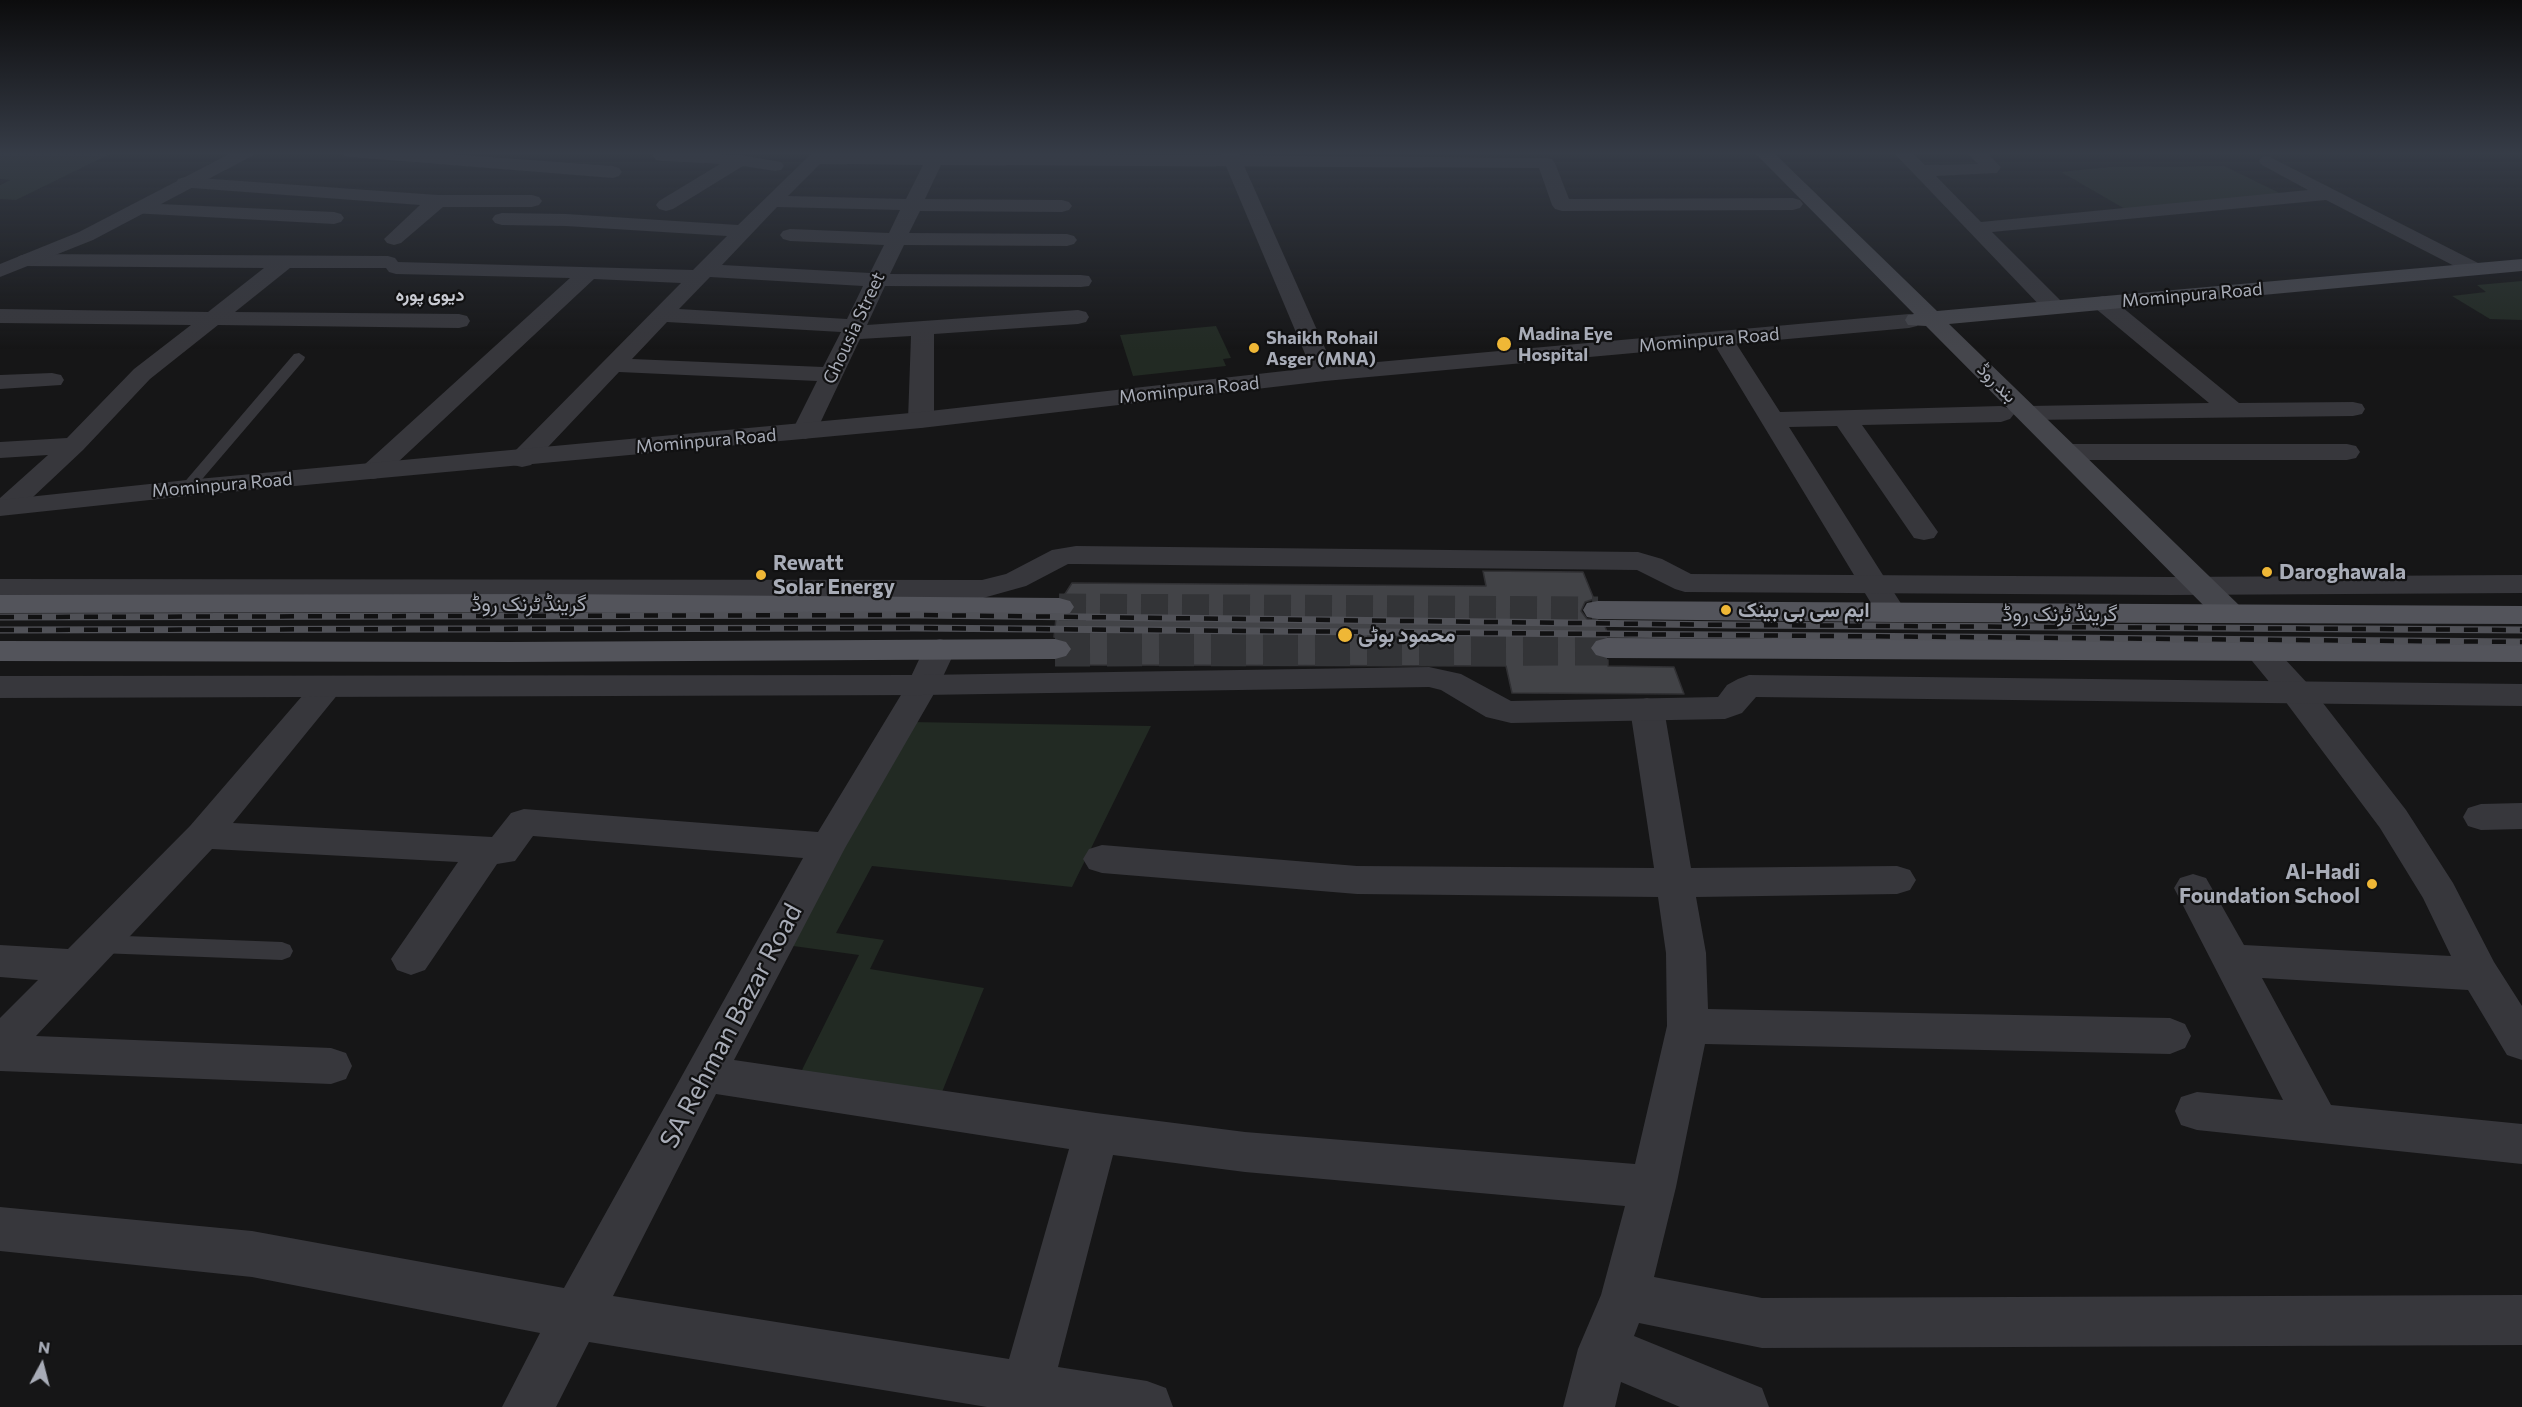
<!DOCTYPE html>
<meta charset="utf-8">
<style>
body{margin:0}
#map{position:relative;width:2522px;height:1407px;overflow:hidden;background:#161617;font-family:Commissioner,sans-serif}
canvas{display:block}
.north{position:absolute;left:12px;top:1335px;width:60px;height:60px;-webkit-text-stroke:4px #111112;paint-order:stroke;rotate:7deg;font-size:16px;font-weight:700;line-height:24px;text-align:center;color:#a8acb7}
.north::after{content:'';display:block;margin:auto;width:21px;height:27px;background:#a8acb7;clip-path:polygon(50% 0,100% 100%,50% 72%,0 100%)}
</style>
<div id="map">
<canvas width="2522" height="1407"></canvas>
<div class="north">N</div>
</div>
<script>
const ctx = document.querySelector('canvas').getContext('2d');
ctx.lineJoin = 'round';
function fillPath(path, color) { ctx.fillStyle = color; ctx.fill(path, 'evenodd'); }
const toPath = rows => new Path2D(rows.map(r => 'M' + r).join(''));
function trace(path, color, width, dash) { ctx.strokeStyle = color; ctx.lineWidth = width; ctx.lineCap = dash ? 'butt' : 'round'; ctx.setLineDash(dash || []); ctx.stroke(path); }
function write(font, color, halo, rows, align = 'center') {
  ctx.font = font + ' Commissioner,Vazirmatn,sans-serif'; ctx.lineWidth = 4.5; ctx.setLineDash([]); ctx.textBaseline = 'middle'; ctx.strokeStyle = halo; ctx.fillStyle = color; for (const [text, x, y, turn = 0] of rows) {
    ctx.save(); ctx.translate(x, y); ctx.rotate((+turn || 0) * Math.PI / 180); ctx.textAlign = isNaN(turn) ? turn : align; if (halo) ctx.strokeText(text, 0, 0); ctx.fillText(text, 0, 0); ctx.restore();
  }
}
const green = toPath([
 [0,152,114,152,16,200,0,199,0,185,10,180,0,179],
 [2224,166,2290,198,2132,213,2061,172,2109,167],
 [2522,281,2522,320,2490,319,2452,296,2486,292,2477,285],
 [1216,326,1231,358,1223,359,1226,366,1133,376,1120,335],
 [911,722,1151,726,1072,887,872,866,836,933,884,940,870,969,984,988,940,1097,799,1076,859,955,786,945]
]);
const building = toPath([
 [1483,571,1583,572,1594,599,1585,602,1581,611,1587,619,1603,621,1607,632,1607,636,1595,639,1589,647,1594,656,1608,660,1608,666,1674,667,1684,694,1512,693,1506,666,1059,665,1058,660,1068,657,1073,649,1067,640,1054,637,1056,618,1071,615,1076,608,1072,600,1063,597,1072,583,1486,586,1483,571]
]);
const primaryTunnelFar1 = toPath([
 [1059,607,1598,610]
]);
const primaryTunnel = toPath([
 [1055,649,1607,648]
]);
const service = toPath([
 [299,353,305,357,304,360,192,491,182,491,180,488,182,485,294,354,299,353],
 [99,935,282,942,290,945,293,951,290,957,282,960,99,953,91,950,88,944,91,938,99,935]
]);
const minor = toPath([
 [342,152,421,152,613,166,619,168,622,172,619,176,613,178,351,157,345,156,342,152],
 [656,152,740,155,781,162,784,166,781,170,775,171,743,166,673,209,666,211,659,209,656,205,659,201,720,164,662,161,656,160,653,156,656,152],
 [813,152,1546,158,1552,159,1555,163,1569,199,1793,198,1800,200,1803,204,1800,208,1793,210,1562,211,1555,209,1552,205,1539,168,941,165,925,199,1062,200,1069,202,1072,206,1069,210,1062,212,920,211,909,233,1067,234,1074,236,1077,240,1074,244,1067,246,904,245,890,274,1081,275,1089,276,1092,281,1089,286,1081,287,885,286,867,325,1078,310,1086,312,1089,317,1086,322,1078,324,934,334,934,420,930,425,921,428,912,425,908,420,911,336,860,339,814,436,805,439,796,436,792,431,817,381,619,372,531,465,522,467,513,465,509,459,513,453,681,283,594,279,382,477,373,479,364,477,360,471,364,465,570,278,396,274,389,272,386,268,290,268,235,312,459,314,467,316,470,321,467,326,459,328,218,325,150,379,83,450,16,513,6,515,0,514,0,498,48,455,0,458,0,442,67,438,134,369,191,325,0,323,0,309,208,312,264,268,26,266,19,264,16,260,19,256,26,254,388,256,395,258,398,262,693,270,727,236,566,226,502,225,495,223,492,219,495,215,502,213,566,214,738,225,813,152],
 [820,164,923,165,906,199,788,196,820,164],
 [777,207,900,210,889,233,790,229,783,231,780,235,783,239,790,241,884,245,870,273,722,265,777,207],
 [710,277,863,286,847,319,679,309,710,277],
 [667,322,841,332,823,367,632,359,667,322],
 [1893,152,1912,152,1925,165,1978,164,1966,152,1986,152,2001,167,1997,173,1936,176,1981,222,2308,190,2262,165,2259,161,2262,157,2268,156,2482,265,2486,269,2482,273,2475,275,2468,273,2326,200,1992,232,2062,302,2065,307,2062,312,2054,314,2046,312,1893,152],
 [185,177,438,195,532,195,539,197,542,201,539,205,532,207,443,207,401,243,394,245,387,243,384,239,420,205,178,187,176,183,178,179,185,177],
 [138,203,334,212,341,214,344,218,341,222,334,224,131,213,128,209,131,205,138,203],
 [2103,296,2111,298,2239,403,2353,402,2362,404,2365,409,2362,414,2353,416,2028,420,2019,418,2016,413,2019,408,2028,406,2209,403,2095,308,2092,303,2095,298,2103,296],
 [1722,332,1730,334,1780,412,2001,406,2010,409,2014,414,2010,419,2001,422,1862,425,1938,532,1934,538,1924,540,1914,538,1837,426,1789,427,1907,613,1903,620,1892,622,1881,620,1877,613,1711,339,1714,334,1722,332],
 [52,373,61,375,64,380,61,385,0,389,0,375,52,373],
 [2067,444,2347,444,2356,446,2360,452,2356,458,2347,460,2067,460,2058,458,2054,452,2058,446,2067,444],
 [940,639,951,642,956,649,939,685,845,848,734,1060,1096,1113,1245,1132,1635,1164,1667,1026,1666,953,1658,897,1357,894,1102,873,1089,869,1083,859,1089,849,1102,845,1357,866,1654,868,1630,709,1635,701,1647,698,1659,701,1664,709,1691,868,1897,866,1910,870,1916,880,1910,890,1897,894,1696,897,1706,953,1708,1009,2170,1018,2185,1024,2191,1036,2185,1048,2170,1054,1705,1044,1676,1187,1654,1277,1762,1298,2522,1295,2522,1345,1762,1348,1639,1323,1634,1336,1762,1388,1769,1407,1680,1407,1621,1382,1615,1407,1563,1407,1578,1349,1601,1295,1625,1206,1245,1172,1113,1155,1058,1367,1147,1381,1166,1388,1173,1407,987,1407,589,1342,556,1407,502,1407,540,1333,252,1277,0,1251,0,1207,252,1231,564,1288,803,858,533,836,515,861,497,864,425,970,411,975,397,970,391,959,458,862,212,849,36,1036,331,1048,346,1053,352,1066,346,1079,331,1084,0,1071,0,1018,38,980,0,977,0,945,68,949,190,826,315,681,327,677,339,681,343,688,233,823,492,837,511,813,524,809,818,832,907,685,924,649,929,642,940,639],
 [716,1094,1069,1149,1009,1359,613,1296,716,1094],
 [2259,640,2270,643,2309,685,2406,810,2453,883,2494,962,2522,1006,2522,1060,2507,1055,2468,990,2262,978,2331,1105,2522,1124,2522,1164,2197,1130,2181,1125,2175,1111,2181,1097,2197,1092,2283,1100,2174,888,2180,878,2193,874,2206,878,2244,945,2451,956,2423,898,2380,828,2285,701,2243,650,2248,643,2259,640],
 [2522,803,2522,829,2481,830,2468,826,2463,817,2468,808,2481,804,2522,803]
]);
const tertiary = toPath([
 [233,152,255,152,252,156,93,240,0,277,0,264,79,232,233,152],
 [1220,152,1238,152,1333,366,1909,314,1917,316,1920,321,1917,326,1909,328,1325,381,921,428,187,496,0,516,0,500,187,480,921,412,1311,368,1220,152],
 [1076,546,1638,552,1662,559,1691,574,2171,577,2522,575,2522,593,2171,595,1685,592,1675,589,1637,570,1076,564,1068,564,1026,586,983,598,0,597,0,579,982,580,1006,574,1052,550,1076,546],
 [1429,667,1461,674,1511,701,1718,697,1727,685,1738,679,1749,675,2522,684,2522,706,1756,697,1742,713,1725,719,1511,723,1486,717,1441,690,1429,687,923,695,0,698,0,676,923,675,1429,667]
]);
const secondary = toPath([
 [1754,152,1773,152,1937,311,2522,259,2522,271,1949,324,2241,607,2245,614,2241,621,2230,623,2219,621,1926,326,1908,325,1905,320,1908,315,1914,314,1754,152]
]);
const primary = toPath([
 [547,594,1059,598,1070,601,1074,607,1070,613,1059,616,547,612,0,613,0,595,547,594],
 [1598,601,2522,606,2522,624,1892,622,1598,619,1587,617,1583,610,1587,603,1598,601],
 [1607,638,2522,642,2522,662,1607,658,1596,655,1591,648,1596,641,1607,638],
 [1055,639,1066,642,1071,649,1066,656,1055,659,509,662,0,661,0,641,509,642,1055,639]
]);
const rail = toPath([
 [0,617,918,615,1736,625,2522,630],
 [0,630,915,628,2522,642]
]);
const markers = [
 [1504,344,8,"#efb736"],
 [1254,348,6,"#efb736"],
 [2267,572,6,"#efb736"],
 [761,575,6,"#efb736"],
 [1726,610,6,"#efb736"],
 [1345,635,8,"#efb736"],
 [2372,884,6,"#efb736"]
];
const farNeighbourhoodnames = [
 ["دیوی پورہ",430,295]
];
const farStreetnames = [
 ["Mominpura Road",2192,295,-5],
 ["Ghousia Street",854,328,-65],
 ["Mominpura Road",1709,340,-5],
 ["بند روڈ",1997,383,45],
 ["Mominpura Road",1189,390,-6],
 ["Mominpura Road",706,441,-5],
 ["Mominpura Road",222,485,-5]
];
const farPoinames = [
 ["Madina Eye",1518,334],
 ["Hospital",1518,355],
 ["Shaikh Rohail",1266,338],
 ["Asger (MNA)",1266,359]
];
const poiNames = [
 ["Rewatt",773,563],
 ["Solar Energy",773,587],
 ["Daroghawala",2279,572],
 ["ایم سی بی بینک",1738,610],
 ["محمود بوٹی",1358,635],
 ["Al-Hadi",2360,872,"right"],
 ["Foundation School",2360,896,"right"]
];
const streetNames = [
 ["گرینڈ ٹرنک روڈ",529,604],
 ["گرینڈ ٹرنک روڈ",2060,614]
];
const nearStreetnames = [
 ["SA Rehman Bazar Road",731,1026,-62]
];
fillPath(green, '#222a23');
fillPath(building, '#424347');
trace(building, '#303033', 1.5);
trace(primaryTunnelFar1, '#333437', 27, [27, 14]);
trace(primaryTunnel, '#333437', 35, [35, 17]);
fillPath(service, '#37373c');
fillPath(minor, '#37373c');
fillPath(tertiary, '#37373c');
fillPath(secondary, '#45464c');
fillPath(primary, '#53545b');
trace(rail, '#505157', 7);
trace(rail, '#111112', 4.5, [14]);
const sky = ctx.createLinearGradient(0, 0, 0, 349);
sky.addColorStop(0, '#0c0c0d');
sky.addColorStop(0.44, '#363c47');
sky.addColorStop(1, '#363c4700');
ctx.fillStyle = sky;
ctx.fillRect(0, 0, 2522, 349);
for (const [x, y, r, color] of markers) { const dot = new Path2D(); dot.arc(x, y, r, 0, 2 * Math.PI); ctx.fillStyle = color; ctx.fill(dot); trace(dot, '#111112', 2); }
write('bold 18px', '#c9cbd3', '#111112', farNeighbourhoodnames);
write('18px', '#a8acb7', '#111112', farStreetnames);
write('bold 18px', '#a8acb7', '#111112', farPoinames, 'left');
write('bold 21px', '#a8acb7', '#111112', poiNames, 'left');
write('21px', '#a8acb7', '#111112', streetNames);
write('26px', '#a8acb7', '#111112', nearStreetnames);
</script>
